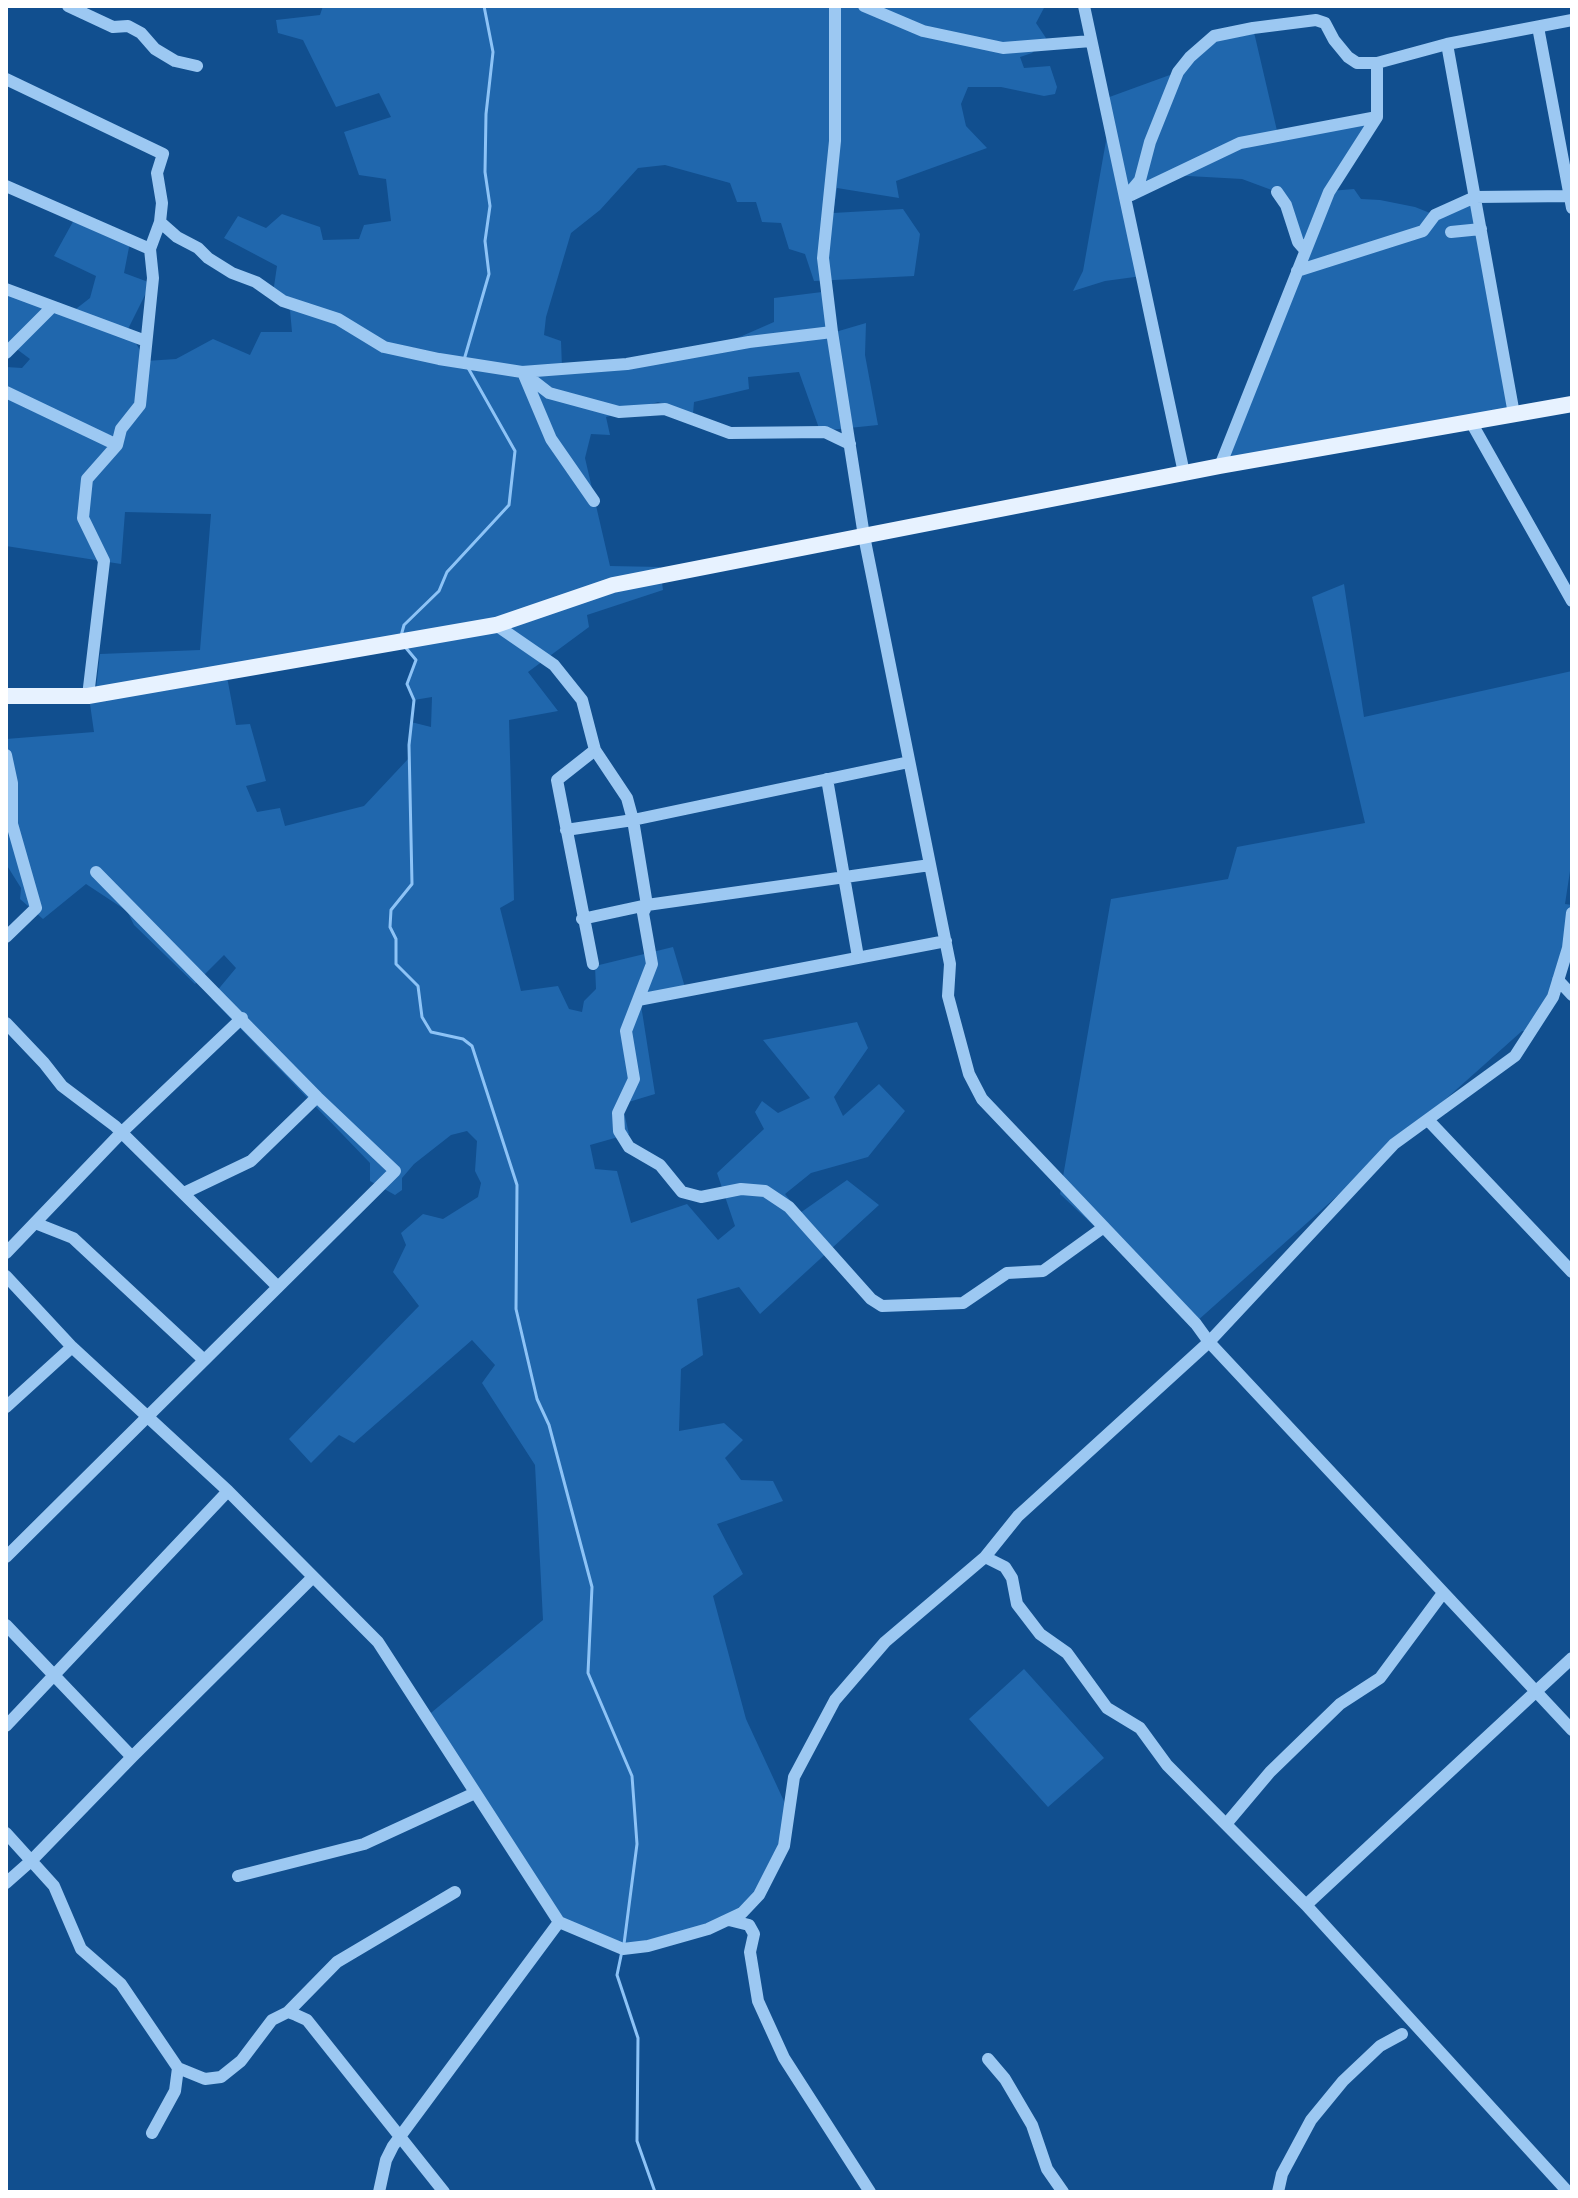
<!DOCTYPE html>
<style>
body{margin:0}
#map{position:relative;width:1578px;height:2198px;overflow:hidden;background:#114f8f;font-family:"Asap Condensed",sans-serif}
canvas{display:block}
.frame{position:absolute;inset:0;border:8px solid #fff;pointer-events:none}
</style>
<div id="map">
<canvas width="1578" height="2198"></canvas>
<div class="frame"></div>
</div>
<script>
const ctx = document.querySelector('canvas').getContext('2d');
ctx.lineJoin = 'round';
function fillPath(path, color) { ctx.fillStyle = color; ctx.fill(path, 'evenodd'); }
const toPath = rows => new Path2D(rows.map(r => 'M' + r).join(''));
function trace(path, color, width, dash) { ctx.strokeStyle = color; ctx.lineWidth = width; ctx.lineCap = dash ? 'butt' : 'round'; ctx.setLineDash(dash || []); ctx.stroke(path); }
const green = toPath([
 [323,6,1045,6,1036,23,1046,38,1032,53,1020,57,1024,68,1050,66,1057,87,1055,94,1044,96,1001,87,968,87,961,104,966,126,987,148,896,181,899,198,837,188,833,213,903,209,920,234,914,276,814,281,805,254,789,249,781,223,762,222,756,202,737,202,730,183,665,165,638,168,600,210,571,233,546,317,544,335,561,341,562,368,710,350,774,322,774,298,830,291,832,333,866,323,865,355,878,425,820,431,799,372,748,377,749,389,694,402,693,414,658,402,606,417,610,435,591,434,585,458,610,566,660,567,663,590,587,615,589,627,528,672,558,711,509,720,514,900,500,908,521,991,558,986,569,1009,582,1012,584,1001,596,989,595,966,673,947,687,994,641,1005,655,1094,622,1104,629,1134,590,1145,595,1169,617,1171,631,1223,687,1204,718,1240,735,1226,717,1173,764,1129,755,1112,762,1101,778,1113,810,1098,763,1040,857,1022,868,1048,834,1097,843,1116,879,1084,905,1111,868,1157,811,1173,785,1194,800,1213,847,1180,879,1205,760,1314,739,1287,697,1299,703,1355,681,1369,679,1431,724,1423,743,1440,725,1458,741,1480,773,1481,783,1501,717,1524,743,1574,713,1596,746,1719,789,1812,784,1846,742,1913,623,1949,559,1922,426,1717,543,1620,535,1465,482,1383,495,1365,472,1340,354,1443,339,1435,311,1463,289,1439,419,1306,393,1272,406,1245,401,1233,423,1214,443,1219,478,1197,481,1183,475,1171,477,1141,467,1131,451,1135,414,1164,402,1178,402,1190,395,1195,370,1181,370,1163,211,998,236,968,224,955,195,984,134,925,127,911,86,884,43,919,20,899,21,888,6,864,6,739,94,732,90,704,96,689,100,654,200,650,211,514,125,512,121,564,6,546,6,367,22,368,30,359,6,341,6,285,72,312,90,298,96,276,54,256,75,218,131,237,124,273,151,283,128,329,146,361,176,359,213,339,250,355,261,332,292,332,290,310,272,300,277,266,224,238,238,216,266,228,282,214,320,227,323,240,359,239,364,225,391,221,386,179,359,175,344,132,391,117,379,93,336,107,303,40,278,33,276,20,320,15],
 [405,647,415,660,407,684,414,700,432,697,431,727,411,722,409,758,364,806,285,826,280,808,257,812,246,786,266,781,250,724,236,725,225,666],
 [1253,28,1278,135,1377,117,1330,191,1354,189,1361,199,1380,200,1415,207,1435,215,1475,197,1514,414,1220,466,1305,250,1277,192,1242,179,1170,175,1125,198,1142,276,1105,281,1073,291,1083,271,1109,124,1104,99,1178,72,1214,36],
 [1344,584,1364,717,1572,671,1572,858,1565,904,1572,905,1572,913,1553,997,1531,1031,1522,1031,1196,1322,1060,1194,1111,899,1228,879,1237,847,1365,823,1312,597],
 [1024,1669,1104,1758,1048,1807,969,1719]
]);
const stream = toPath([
 [464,360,489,274,485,241,490,206,485,172,486,114,493,52,484,6],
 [401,636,404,625,439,591,447,572,509,505,515,451,467,366],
 [406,648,416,660,407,684,414,700,409,745,412,884,391,910,390,927,396,939,396,964,418,986,422,1017,431,1032,463,1039,472,1046,517,1185,516,1309,537,1399,549,1425,592,1587,588,1673,632,1776,637,1844,624,1944],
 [622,1951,617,1975,638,2038,637,2141,655,2192]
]);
const minor = toPath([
 [68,6,113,27,128,26,141,33,155,49,175,61,197,66],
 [835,6,835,141,823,258,832,332,864,536,950,964,948,996,969,1074,982,1099,1196,1324,1209,1342,1572,1730],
 [864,6,923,31,1003,48,1091,41],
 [1084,6,1184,473],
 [1538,27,1572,208],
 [1447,44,1514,414],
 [6,79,163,154,157,173,162,203,160,222,150,249,153,278,140,405,121,429,117,445,87,479,83,518,104,561,88,696],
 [6,186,150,249],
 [1277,192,1286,205,1298,242,1305,250],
 [1131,195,1240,143,1377,117],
 [1125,198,1140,180,1150,142,1178,72,1190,57,1214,36,1253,28,1316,20,1325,23,1334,40,1348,57,1357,63,1377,63],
 [160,222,177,237,198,248,208,258,232,273,256,282,283,301,338,319,384,347,439,359,522,372,627,364,749,342,832,332],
 [1451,232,1481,229],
 [1297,271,1423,231,1435,215,1475,197,1572,196],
 [6,289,146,341],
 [6,353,51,308],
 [522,372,549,393,619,412,665,409,730,433,825,432,850,444],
 [524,375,551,439,594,501],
 [6,392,117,445],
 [1471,422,1572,601],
 [1220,466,1329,192,1377,117,1377,63,1447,44,1572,20],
 [496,625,554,665,582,700,595,750,627,798,633,820,647,905,643,913,652,964,626,1031,634,1079,618,1113,619,1131,629,1147,660,1165,682,1192,701,1197,741,1189,765,1191,789,1207,871,1299,882,1306,963,1303,1007,1273,1043,1271,1104,1227],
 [6,755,12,783,12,824,36,908,6,937],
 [827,779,858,957],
 [566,830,633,820,909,762],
 [582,919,647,905,930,865],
 [593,964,557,780,595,750],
 [1558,980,1572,995],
 [638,1000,946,941],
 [6,1023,44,1063,62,1086,115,1126,278,1287],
 [1428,1120,1572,1272],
 [184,1193,251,1161,317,1097],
 [35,1223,73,1238,204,1360],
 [6,1253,121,1133,242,1018],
 [6,1276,72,1347,228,1491,378,1642,559,1922,393,2146,386,2160,379,2192],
 [6,1407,72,1347],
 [6,1557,395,1171,317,1097,96,872],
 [985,1557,1005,1567,1012,1578,1017,1604,1040,1634,1067,1653,1107,1708,1140,1728,1167,1765,1306,1905,1568,2192],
 [6,1625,132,1757],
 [6,1726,228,1491],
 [1227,1823,1270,1772,1340,1704,1380,1678,1443,1593],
 [6,1833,54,1886,81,1949,121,1984,178,2068,205,2079,221,2077,241,2061,272,2020,288,2012,296,2015,307,2020,444,2192],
 [238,1876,364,1844,475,1793],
 [6,1883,32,1860,132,1757,313,1577],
 [1306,1905,1572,1658],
 [729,1920,749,1925,754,1934,750,1952,758,2001,784,2058,870,2192],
 [559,1922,623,1949,648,1946,708,1929,742,1913,759,1895,784,1846,794,1777,835,1700,885,1642,985,1557,1018,1516,1209,1342,1394,1144,1515,1056,1553,997,1568,948,1572,913],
 [288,2012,337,1962,455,1892],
 [988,2059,1005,2079,1032,2125,1047,2169,1063,2192],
 [152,2133,175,2091,178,2068],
 [1278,2192,1282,2174,1311,2120,1343,2081,1380,2046,1402,2034]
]);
const major = toPath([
 [6,696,88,696,496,625,613,585,1220,466,1572,404]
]);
fillPath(green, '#2067ad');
trace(stream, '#8dc3f6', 3);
trace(minor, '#9cc8f2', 12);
trace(major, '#e7f2ff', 16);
</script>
